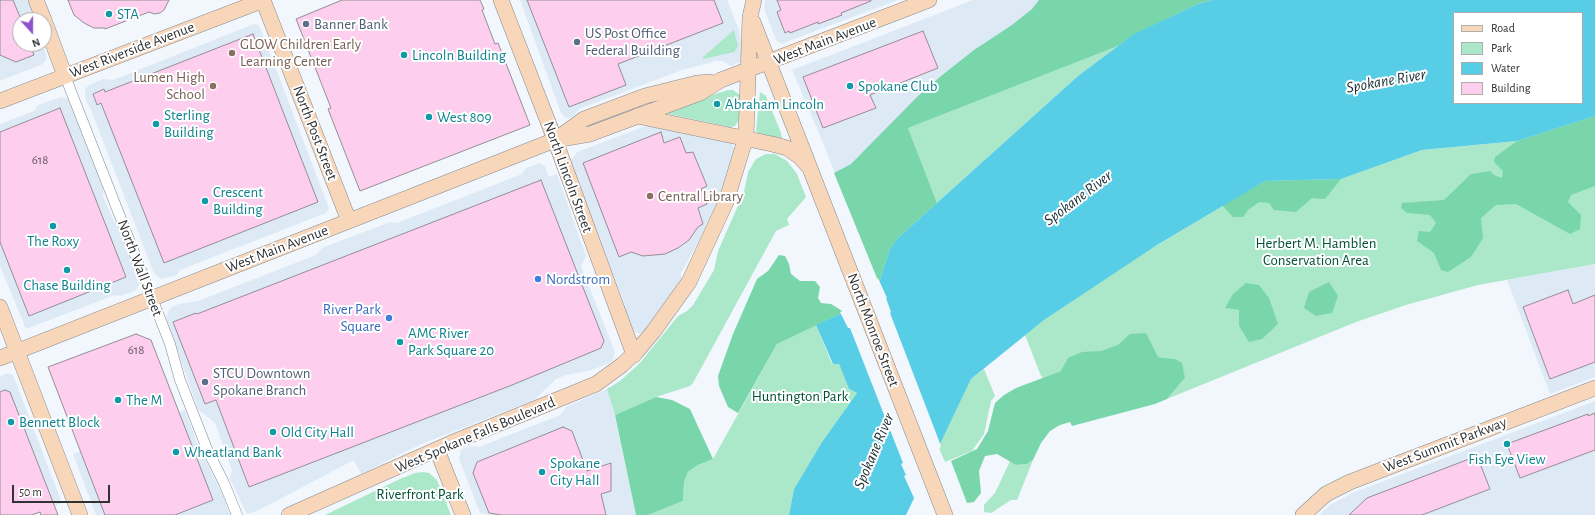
<!DOCTYPE html>
<style>
body{margin:0}
#map{position:relative;width:1595px;height:515px;overflow:hidden;background:#f1f7fd;font-family:"Alegreya Sans",sans-serif}
canvas{display:block}
.legend{position:absolute;left:1453px;top:12px;width:130px;height:92px;box-sizing:border-box;background:#fff;border:1px solid #acadad;margin:0;padding:5px 7px;list-style:none;font-size:12px;color:#2f3133}
.legend li{display:flex;align-items:center;gap:8px;height:20px}
.legend b{width:20px;border:1px solid #acadad}
.north{position:absolute;left:12px;top:12px;width:40px;height:40px;box-sizing:border-box;background:#fff;border:1px solid #acadad;border-radius:50%;rotate:159deg;font-size:11px;font-weight:700;line-height:16px;text-align:center;color:#2f3133}
.north::after{content:'';display:block;margin:auto;width:14px;height:18px;background:#8f53c9;clip-path:polygon(50% 0,100% 100%,50% 72%,0 100%)}
.scale{position:absolute;left:12px;top:485px;width:98px;height:18px;box-sizing:border-box;border:2px solid #2f3133;border-top:0;padding-left:5px;font-size:12px;line-height:14px;white-space:nowrap;color:#2f3133;-webkit-text-stroke:3px #fff;paint-order:stroke}
</style>
<div id="map">
<canvas width="1595" height="515"></canvas>
<ul class="legend">
<li><b style="height:5px;background:#f8d6ba"></b>Road</li>
<li><b style="height:11px;background:#abe8c9"></b>Park</li>
<li><b style="height:11px;background:#58cde6"></b>Water</li>
<li><b style="height:11px;background:#fdceed"></b>Building</li>
</ul>
<div class="north">N</div>
<div class="scale">50 m</div>
</div>
<script>
const ctx = document.querySelector('canvas').getContext('2d');
ctx.lineJoin = 'round';
function fillPath(path, color) { ctx.fillStyle = color; ctx.fill(path, 'evenodd'); }
const toPath = rows => new Path2D(rows.map(r => 'M' + r).join(''));
function trace(path, color, width, dash) { ctx.strokeStyle = color; ctx.lineWidth = width; ctx.lineCap = dash ? 'butt' : 'round'; ctx.setLineDash(dash || []); ctx.stroke(path); }
function write(font, color, halo, rows, align = 'center') {
  ctx.font = font + ' "Alegreya Sans",sans-serif'; ctx.lineWidth = 4; ctx.setLineDash([]); ctx.textBaseline = 'middle'; ctx.strokeStyle = halo; ctx.fillStyle = color; for (const [text, x, y, turn = 0] of rows) {
    ctx.save(); ctx.translate(x, y); ctx.rotate((+turn || 0) * Math.PI / 180); ctx.textAlign = isNaN(turn) ? turn : align; if (halo) ctx.strokeText(text, 0, 0); ctx.fillText(text, 0, 0); ctx.restore();
  }
}
const built = toPath([
 [0,0,29,0,32,9,33,20,20,20,20,44,43,44,47,59,43,64,0,81],
 [520,0,727,0,739,30,741,43,741,60,740,62,731,66,722,61,716,61,682,70,579,109,573,117,566,118,561,113],
 [765,0,898,0,781,44,776,40,764,9],
 [973,0,1213,0,1198,4,1135,34,1118,46,908,128,937,203,898,238,879,283,821,138,792,70],
 [254,24,258,25,260,27,329,208,326,213,180,270,177,275,162,279,157,276,153,271,91,110,86,101,85,92,86,88,89,85,103,79,113,80],
 [61,97,68,99,72,104,103,182,103,196,114,221,123,233,141,280,137,289,134,291,121,296,115,295,26,329,0,266,0,124,34,111,38,105],
 [649,126,730,142,732,144,736,152,722,199,715,207,699,241,681,273,681,281,648,328,639,334,633,331,624,310,625,304,570,166,571,160,577,152,643,127],
 [540,163,545,166,549,177,557,174,586,256,581,266,615,352,613,360,609,363,592,370,566,375,556,379,534,400,419,445,361,474,354,460,257,511,247,514,230,479,232,470,215,423,198,409,166,318,169,310,172,307,179,304,198,301,316,255,322,248,390,222,397,223,522,174,526,168],
 [1595,264,1595,377,1550,394,1507,280],
 [8,373,13,375,62,503,32,515,0,515,0,376],
 [607,389,612,403,636,515,489,515,480,513,459,459,461,450,470,446,479,447,560,415,566,407],
 [1595,401,1595,515,1319,515,1330,505,1355,492],
 [185,410,197,443,222,493,230,515,96,515,73,454]
]);
const green = toPath([
 [734,30,738,46,734,52,703,59,702,58],
 [1118,46,1078,76,937,203,908,128],
 [728,90,733,90,740,95,741,118,735,126,730,127,669,114,667,111,668,109],
 [760,92,766,96,781,133,782,139,758,133,756,131],
 [1595,116,1595,264,1478,285,1406,305,1356,322,1167,399,1185,378,1175,359,1158,357,1061,371,1043,378,1041,376,1025,335,1044,320,1142,254,1265,181,1341,179,1422,150,1517,141],
 [1260,294,1239,326,1239,310,1226,308],
 [766,154,775,154,787,161,797,174,806,197,787,219,789,225,776,231,693,383,690,386,656,397,615,415,607,389,620,381,640,363,678,316,687,311,693,305,714,270,718,251,744,192,748,172,756,159],
 [816,325,832,364,839,364,849,389,857,393,822,442,794,489,789,515,648,515,683,501,684,482,688,472,698,465,713,459,777,344],
 [984,369,995,396,991,401,984,434,972,451,945,462,938,446,971,379],
 [1033,460,1017,500,1011,500,991,513,984,512,984,505,995,493,1010,461,1016,465,1027,464],
 [422,472,429,473,437,480,451,515,325,515,400,479,415,473]
]);
const forest = toPath([
 [1039,0,1213,0,1198,4,1135,34,1118,46,908,128,937,203,898,238,890,249,879,283,834,173,851,164,918,96,941,76,974,50,1012,25,1032,9],
 [1595,116,1595,186,1571,195,1568,202,1581,215,1580,229,1570,234,1516,204,1496,205,1481,218,1483,238,1471,257,1448,272,1441,270,1434,253,1417,241,1419,231,1430,232,1436,223,1430,215,1407,213,1401,208,1402,203,1444,200,1471,174,1490,171,1494,175,1502,178,1503,171,1494,162,1495,157,1517,141],
 [1341,179,1325,199,1312,198,1296,212,1274,210,1269,203,1259,202,1248,210,1243,217,1233,217,1222,205,1265,181],
 [779,255,785,256,789,264,791,274,800,281,815,281,820,287,818,298,821,303,831,304,844,312,777,344,738,413,728,407,719,386,718,376,733,334,757,279,768,271],
 [1329,282,1338,296,1332,313,1316,316,1304,308,1309,292],
 [1246,283,1259,285,1269,298,1278,324,1262,339,1249,342,1239,326,1239,310,1225,308,1233,294],
 [1146,333,1158,357,1175,359,1182,363,1185,378,1167,399,1155,404,1072,426,1070,422,1060,425,1050,431,1041,443,1033,460,1027,464,1016,465,997,454,985,456,979,471,981,493,974,502,967,503,951,461,977,449,988,431,995,403,1004,395,1016,388,1061,371,1068,358,1082,352,1101,351,1118,345,1130,334],
 [656,397,672,400,690,409,713,459,698,465,688,472,684,482,683,501,648,515,636,515,615,415]
]);
const water = toPath([
 [1213,0,1595,0,1595,116,1517,141,1422,150,1341,179,1265,181,1157,245,1044,320,971,379,906,515,789,515,794,489,822,442,857,393,849,389,839,364,833,364,816,325,857,306,879,283,890,249,898,238,1078,76,1134,34,1198,4],
 [1454,13,1582,13,1582,103,1454,103]
]);
const pier = toPath([
 [878,278,887,298,886,298,891,312,890,313,941,446,916,497,914,498,904,476,906,475,901,464,903,463,850,328,848,328,840,312,856,305,872,290]
]);
const building = toPath([
 [0,0,13,0,20,17,20,44,30,44,34,55,16,62,0,55,0,0],
 [68,0,169,0,164,10,160,13,154,14,149,12,105,29,105,28,94,28,84,23,74,15,68,0],
 [342,0,480,0,484,9,482,10,487,23,495,44,498,43,530,125,360,191,328,109,331,108,296,19,342,0],
 [527,0,714,0,723,23,618,64,626,85,569,107,527,0],
 [777,0,871,0,871,1,841,13,842,15,818,24,818,22,790,33,789,31,785,33,777,12,781,10,777,0],
 [923,31,938,68,870,95,876,108,823,128,803,77,923,31],
 [253,34,318,202,164,263,101,103,97,105,93,94,104,89,105,92,253,34],
 [60,108,126,277,29,316,0,242,0,132,60,108],
 [661,132,664,143,680,137,686,153,693,152,707,186,701,189,707,204,698,208,703,224,698,227,689,240,678,248,665,254,643,256,631,252,619,257,583,163,661,132],
 [541,180,604,341,601,348,512,385,249,487,216,400,205,404,173,322,196,313,197,314,541,180],
 [1568,290,1573,304,1595,295,1595,362,1550,379,1523,307,1568,290],
 [136,334,151,340,213,500,175,515,105,515,48,367,136,334],
 [5,390,10,392,58,515,41,515,40,512,32,515,0,515,0,392,5,390],
 [1595,413,1595,450,1520,478,1507,444,1588,414,1588,416,1595,413],
 [563,427,572,431,587,471,611,463,611,491,601,494,606,515,501,515,489,513,473,473,477,462,563,427],
 [1477,456,1490,489,1422,515,1349,515,1367,498,1477,456]
]);
const street = toPath([
 [65,76,170,344,180,380,207,449,224,483,237,515]
]);
const secondary = toPath([
 [36,0,44,20],
 [263,0,349,221],
 [501,0,555,140,634,355],
 [44,20,65,76],
 [753,22,945,515],
 [0,101,264,0],
 [637,116,772,144,787,148,800,157,808,166],
 [559,137,584,119,645,96,697,83,710,82],
 [0,307,80,515],
 [0,358,555,140,590,134,700,93,721,80,929,0],
 [437,450,463,515],
 [289,515,451,443,596,384,622,365,637,351,653,332,689,282,726,202,746,137,750,17,754,0],
 [1303,515,1326,494,1350,482,1595,388]
]);
const markers = [
 [109,14,4,"#0f9aa8"],
 [306,24,4,"#5c6f8a"],
 [577,42,4,"#5c6f8a"],
 [232,53,4,"#8d6e63"],
 [404,55,4,"#0f9aa8"],
 [213,86,4,"#8d6e63"],
 [850,86,4,"#0f9aa8"],
 [717,104,4,"#0f9aa8"],
 [429,117,4,"#0f9aa8"],
 [156,124,4,"#0f9aa8"],
 [650,196,4,"#8d6e63"],
 [205,201,4,"#0f9aa8"],
 [53,226,4,"#0f9aa8"],
 [67,270,4,"#0f9aa8"],
 [538,279,4,"#3f7fe0"],
 [389,318,4,"#3f7fe0"],
 [400,342,4,"#0f9aa8"],
 [205,382,4,"#5c6f8a"],
 [118,400,4,"#0f9aa8"],
 [11,422,4,"#0f9aa8"],
 [273,432,4,"#0f9aa8"],
 [1507,444,4,"#0f9aa8"],
 [176,452,4,"#0f9aa8"],
 [542,472,4,"#0f9aa8"]
];
const numberNames = [
 ["618",40,160],
 ["618",136,350]
];
const cultureNames = [
 ["STA",117,14],
 ["Lincoln Building",412,55],
 ["Spokane Club",858,86],
 ["Abraham Lincoln",725,104],
 ["Sterling",164,115],
 ["Building",164,132],
 ["West 809",437,117],
 ["Crescent",213,192],
 ["Building",213,209],
 ["The Roxy",53,241,"center"],
 ["Chase Building",67,285,"center"],
 ["AMC River",408,333],
 ["Park Square 20",408,350],
 ["The M",126,400],
 ["Bennett Block",19,422],
 ["Old City Hall",281,432],
 ["Wheatland Bank",184,452],
 ["Fish Eye View",1507,459,"center"],
 ["Spokane",550,463],
 ["City Hall",550,480]
];
const serviceNames = [
 ["Banner Bank",314,24],
 ["US Post Office",585,33],
 ["Federal Building",585,50],
 ["STCU Downtown",213,373],
 ["Spokane Branch",213,390]
];
const streetNames = [
 ["West Main Avenue",825,41,-21],
 ["West Riverside Avenue",132,50,-21],
 ["North Post Street",315,133,69],
 ["North Lincoln Street",568,177,70],
 ["West Main Avenue",277,249,-21],
 ["North Wall Street",140,268,69],
 ["North Monroe Street",873,330,69],
 ["West Spokane Falls Boulevard",475,435,-23],
 ["West Summit Parkway",1445,445,-21]
];
const educationNames = [
 ["GLOW Children Early",240,44],
 ["Learning Center",240,61],
 ["Lumen High",205,77,"right"],
 ["School",205,94,"right"],
 ["Central Library",658,196]
];
const parkNames = [
 ["Herbert M. Hamblen",1316,243],
 ["Conservation Area",1316,260],
 ["Huntington Park",800,396],
 ["Riverfront Park",420,494]
];
const shopNames = [
 ["Nordstrom",546,279],
 ["River Park",381,309,"right"],
 ["Square",381,326,"right"]
];
const waterNames = [
 ["Spokane River",1386,81,-10],
 ["Spokane River",1078,198,-37],
 ["Spokane River",874,451,-67]
];
fillPath(built, '#ddeaf5');
fillPath(green, '#abe8c9');
fillPath(forest, '#79d6ab');
fillPath(water, '#58cde6');
fillPath(pier, '#f1f7fd');
fillPath(building, '#fdceed');
trace(building, '#958e93', 1);
trace(street, '#848a8f', 11);
trace(secondary, '#848a8f', 16);
trace(street, '#fff', 10);
trace(secondary, '#f8d6ba', 15);
for (const [x, y, r, color] of markers) { const dot = new Path2D(); dot.arc(x, y, r, 0, 2 * Math.PI); ctx.fillStyle = color; ctx.fill(dot); trace(dot, '#fff', 1.5); }
write('13px', '#625862', null, numberNames);
write('15px', '#0d838f', '#fff', cultureNames, 'left');
write('15px', '#4e5e75', '#fff', serviceNames, 'left');
write('15px', '#2f3133', '#fff', streetNames);
write('15px', '#785e54', '#fff', educationNames, 'left');
write('15px', '#005135', '#fff', parkNames);
write('15px', '#366cbe', '#fff', shopNames, 'left');
write('italic 16px', '#1a2f34', '#fff', waterNames);
</script>
